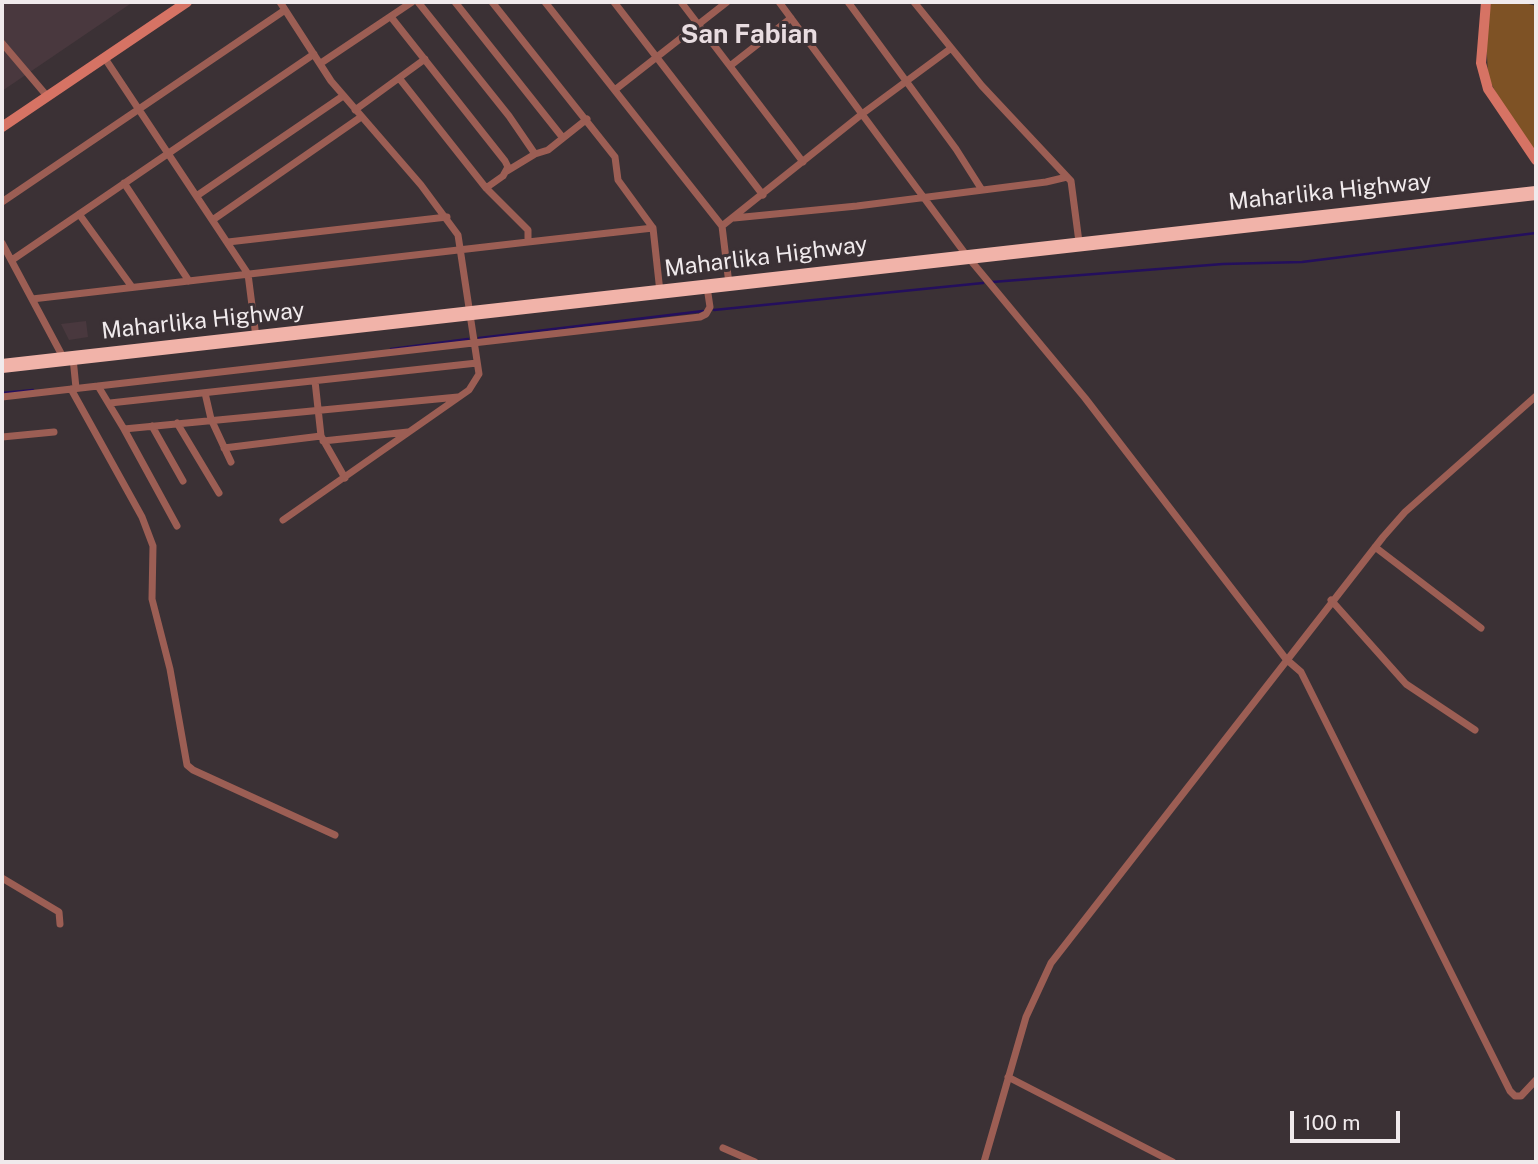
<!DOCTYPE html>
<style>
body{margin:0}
#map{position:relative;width:1538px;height:1164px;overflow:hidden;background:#3b3135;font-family:"Public Sans",sans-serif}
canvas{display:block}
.frame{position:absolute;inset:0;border:4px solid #f0eaec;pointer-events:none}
.scale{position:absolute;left:1290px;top:1111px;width:110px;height:32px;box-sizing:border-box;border:4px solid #f0eaec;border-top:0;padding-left:9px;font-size:21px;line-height:24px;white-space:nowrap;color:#f0eaec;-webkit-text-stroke:5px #3b3135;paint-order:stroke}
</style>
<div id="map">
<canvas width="1538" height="1164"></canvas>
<div class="frame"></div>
<div class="scale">100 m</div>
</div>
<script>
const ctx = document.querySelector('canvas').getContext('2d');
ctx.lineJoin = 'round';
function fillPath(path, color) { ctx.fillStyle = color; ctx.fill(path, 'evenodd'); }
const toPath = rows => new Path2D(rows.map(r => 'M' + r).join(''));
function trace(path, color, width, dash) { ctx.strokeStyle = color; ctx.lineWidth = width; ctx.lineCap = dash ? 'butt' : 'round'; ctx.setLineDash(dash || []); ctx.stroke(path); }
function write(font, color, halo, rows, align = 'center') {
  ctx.font = font + ' "Public Sans",sans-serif'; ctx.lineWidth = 6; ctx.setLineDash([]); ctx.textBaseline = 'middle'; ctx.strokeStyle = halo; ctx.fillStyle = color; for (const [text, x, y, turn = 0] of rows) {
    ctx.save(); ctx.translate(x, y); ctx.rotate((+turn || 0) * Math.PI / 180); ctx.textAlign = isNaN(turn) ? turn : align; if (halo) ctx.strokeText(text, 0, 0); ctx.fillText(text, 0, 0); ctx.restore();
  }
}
const built = toPath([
 [2,2,133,2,2,91],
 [86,321,88,337,69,340,61,324]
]);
const green = toPath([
 [1491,2,1521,2,1536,6,1536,155,1502,105,1488,77,1486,33]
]);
const stream = toPath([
 [992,282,1223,264,1302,262,1536,233],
 [714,310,983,283],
 [479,338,703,311],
 [391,349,468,339],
 [2,393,33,390]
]);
const street = toPath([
 [280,2,331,81,421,185,458,235,479,374,469,390,283,520],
 [418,2,509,116,535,154,548,150,587,119],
 [455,2,563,138],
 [492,2,615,157,618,180,653,228,660,292],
 [545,2,722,226,729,284],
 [614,2,763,195],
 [681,2,803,162],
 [779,2,967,256,1085,398,1286,659,1301,672,1510,1091,1515,1096,1521,1096,1536,1080],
 [848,2,956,149,982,190],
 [914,2,982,86,1071,181,1079,242],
 [391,17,505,161,508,167,503,176,486,188,399,78],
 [2,43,47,96],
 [104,57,248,274,256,337],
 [321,63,412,2],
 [730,66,791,18],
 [616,89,727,2],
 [355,110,425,59],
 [507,171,535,154],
 [124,183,189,281],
 [198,195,343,96],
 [2,202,285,10],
 [79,214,132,287],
 [734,218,857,206,1046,182,1067,177],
 [214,219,361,117],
 [722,226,862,114,950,49],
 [228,242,447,217],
 [528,242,653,228],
 [2,243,64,359],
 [12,260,314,54],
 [32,299,528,242,528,230,486,188],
 [73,358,76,388],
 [315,381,321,436,345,478],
 [98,386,700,317,706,314,710,307,707,287],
 [71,389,142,517,153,546,152,599,170,669,187,765,193,770,335,835],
 [205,393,211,419,231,462],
 [2,397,98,386,124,429,458,397],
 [110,403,477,363],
 [177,423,219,493],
 [152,426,183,481],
 [124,429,177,526],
 [2,437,54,432],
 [323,441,408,432],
 [224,448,321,436],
 [1375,547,1481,628],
 [1331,600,1406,684,1475,730],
 [2,878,59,912,60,924],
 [1008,1077,1173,1162],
 [723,1148,755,1162],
 [984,1162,1026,1017,1051,963,1383,537,1405,512,1536,396]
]);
const secondary = toPath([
 [1486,2,1481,63,1488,89,1536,160],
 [2,127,187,2]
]);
const highway = toPath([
 [2,366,1536,193]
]);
const streetNames = [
 ["Maharlika Highway",1330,192,-6],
 ["Maharlika Highway",766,257,-7],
 ["Maharlika Highway",203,321,-6]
];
const quarterNames = [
 ["San Fabian",749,35]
];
fillPath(built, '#49383e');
fillPath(green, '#7e5225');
trace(stream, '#240f5d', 2.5);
trace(street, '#9c5e54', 7);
trace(secondary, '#d67364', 10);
trace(highway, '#f1b3a9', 14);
write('23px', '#f0eaec', '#3b3135', streetNames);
write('bold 26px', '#e8dce0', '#3b3135', quarterNames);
</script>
